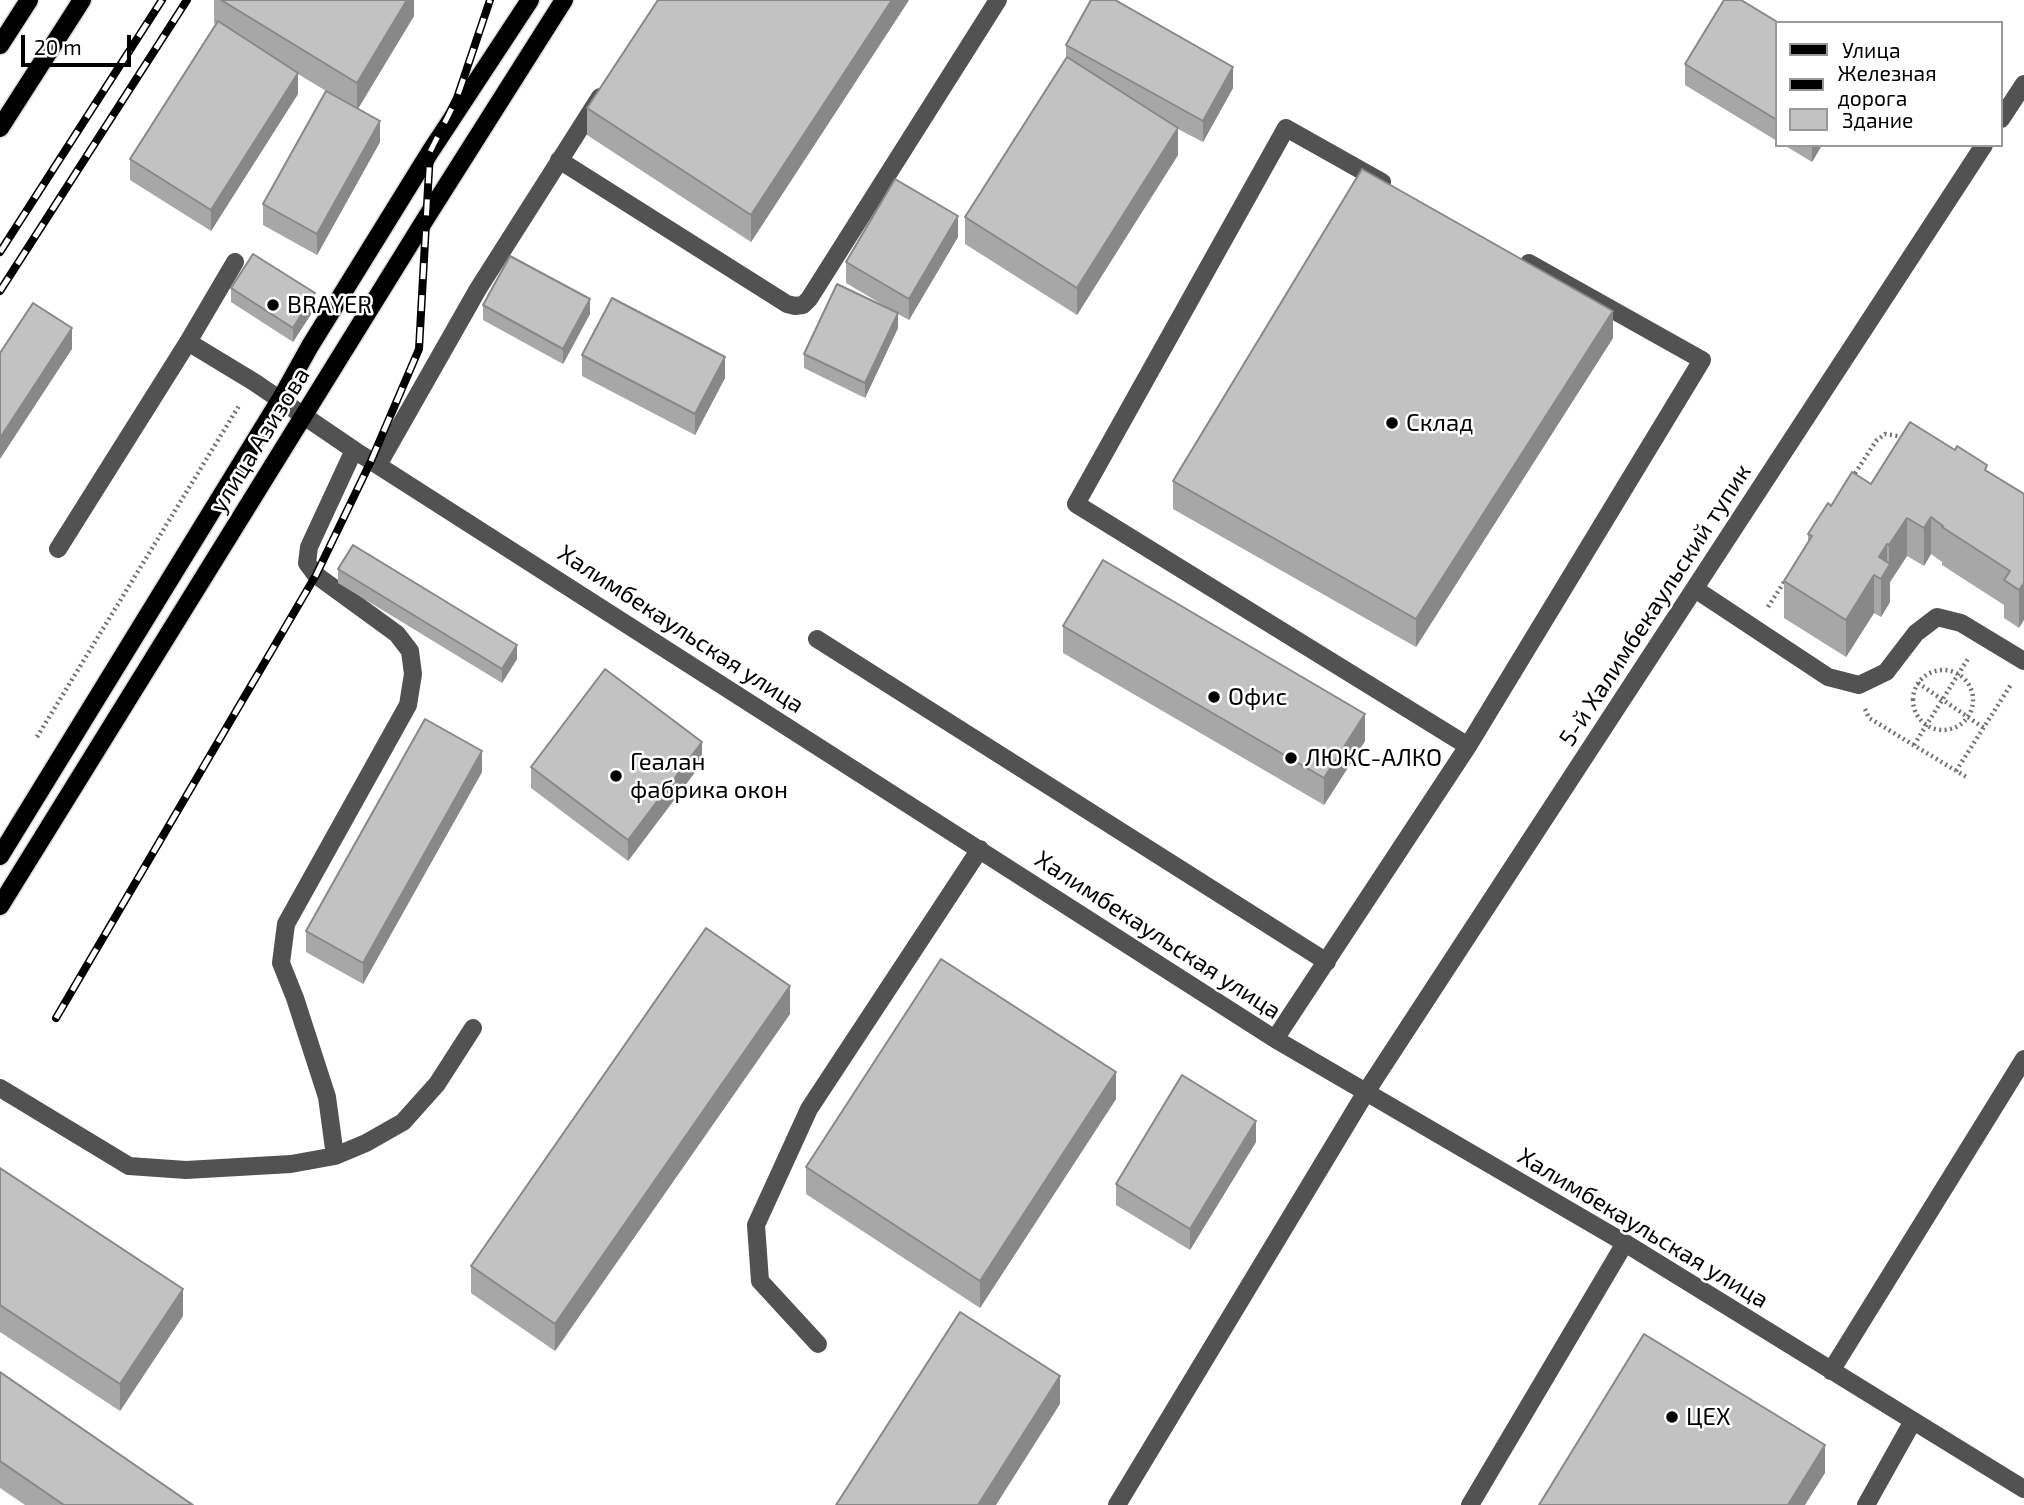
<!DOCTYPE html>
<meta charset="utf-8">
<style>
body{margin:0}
#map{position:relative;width:2024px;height:1505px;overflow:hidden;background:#fff;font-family:"Exo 2",sans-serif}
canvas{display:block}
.legend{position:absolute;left:1775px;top:21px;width:228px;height:126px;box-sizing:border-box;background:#fff;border:2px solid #999;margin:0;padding:9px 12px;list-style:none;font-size:21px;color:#000}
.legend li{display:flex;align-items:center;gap:14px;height:35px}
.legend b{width:35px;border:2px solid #999}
.scale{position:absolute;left:21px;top:35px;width:110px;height:32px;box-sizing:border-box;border:4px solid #000;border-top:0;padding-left:9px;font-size:21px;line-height:24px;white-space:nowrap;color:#000;-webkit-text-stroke:5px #fff;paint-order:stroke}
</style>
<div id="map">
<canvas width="2024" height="1505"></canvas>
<ul class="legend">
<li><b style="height:9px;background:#000"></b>Улица</li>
<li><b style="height:9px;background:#000"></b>Железная дорога</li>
<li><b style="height:19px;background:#c2c2c2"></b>Здание</li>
</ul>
<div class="scale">20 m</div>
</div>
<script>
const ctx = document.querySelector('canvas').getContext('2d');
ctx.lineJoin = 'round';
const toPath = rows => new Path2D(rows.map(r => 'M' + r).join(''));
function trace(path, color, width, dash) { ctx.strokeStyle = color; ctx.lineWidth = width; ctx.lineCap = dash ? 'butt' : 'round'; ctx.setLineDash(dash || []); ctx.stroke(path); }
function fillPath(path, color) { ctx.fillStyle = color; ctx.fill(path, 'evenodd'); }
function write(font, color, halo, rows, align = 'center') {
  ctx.font = font + ' "Exo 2",sans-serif'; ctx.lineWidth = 5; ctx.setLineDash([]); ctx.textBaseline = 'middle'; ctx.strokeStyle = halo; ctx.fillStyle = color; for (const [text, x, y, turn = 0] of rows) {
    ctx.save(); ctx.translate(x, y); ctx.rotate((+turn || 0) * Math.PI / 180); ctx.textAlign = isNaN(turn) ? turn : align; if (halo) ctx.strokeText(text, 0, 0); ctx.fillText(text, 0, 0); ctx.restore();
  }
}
const path = toPath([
 [1852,478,1876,441,1885,434,1904,437],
 [1768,607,1786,579],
 '1913 700a30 30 0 1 1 60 0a30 30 0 1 1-60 0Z',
 [1918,683,1984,728],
 [1865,709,1869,718,1968,778],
 [37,737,240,404],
 [1914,745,1969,657],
 [1956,771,2012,683]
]);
const minor = toPath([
 [2001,119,2024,84],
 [559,160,787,304,795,306,803,305,809,299,998,0],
 [1382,182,1286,128,1076,504,1468,746],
 [188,342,235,262],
 [378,465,478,289,600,97],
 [58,549,188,342,254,382,354,450,1275,1039,1625,1243,2024,1489],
 [1695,589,1828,677,1859,685,1886,672,1916,633,1937,617,1961,623,2024,661],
 [817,639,1327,962],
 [1275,1039,1468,746,1702,360,1529,263],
 [0,1088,129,1166,186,1170,291,1164,335,1156,327,1097,295,998,281,963,286,924,408,705,413,674,410,651,397,634,316,575,307,563,309,547,354,450],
 [335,1156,366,1143,403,1122,437,1084,473,1028],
 [818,1344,760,1281,756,1225,809,1109,980,849],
 [1831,1371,2024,1059],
 [1117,1505,1366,1092,1984,145],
 [1470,1505,1625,1243],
 [1866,1505,1913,1421]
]);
const major = toPath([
 [0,45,29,0],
 [0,128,82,0],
 [0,856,280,400,310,346,430,152,530,0],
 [0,906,426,218,564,0]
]);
const rail = toPath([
 [0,252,162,0],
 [0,291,187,0],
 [56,1018,316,575,371,461,419,349,430,152,457,98,490,0]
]);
const wall = toPath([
 [214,0,414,0,414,16,358,109,380,142,317,255,263,225,263,204,326,91,298,74,298,94,211,231,130,180,130,159,216,24,214,23],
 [909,0,751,242,587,135,587,108],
 [1777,23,1777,141,1685,85,1685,64],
 [1066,45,1233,88,1203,142,1178,129,1178,155,1077,315,965,244,965,217,1066,59],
 [1784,145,1822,145,1812,162],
 [958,237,909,320,898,314,898,328,865,398,804,368,804,354,895,312,846,283,846,262],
 [231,288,315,308,293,342,231,302],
 [483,305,590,314,563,364,483,320],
 [1613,338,1416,647,1173,509,1173,481],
 [582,355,725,378,695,435,582,376],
 [1987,471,2024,494,2019,628,2004,618,2004,605,1942,565,1942,562,1931,554,1924,566,1907,556,1890,582,1890,602,1881,617,1874,613,1846,657,1784,618,1784,581,1808,542,1808,534,1831,506],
 [338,569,517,659,502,683,338,583],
 [1063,626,1365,741,1324,805,1063,653],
 [702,763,628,861,531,788,531,767],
 [482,772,363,984,306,952,306,931],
 [790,1014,555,1351,471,1293,471,1266],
 [1116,1099,980,1308,806,1194,806,1167],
 [1256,1142,1190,1250,1116,1205,1116,1184],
 [0,1168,183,1316,120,1411,0,1332],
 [0,1372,193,1505,25,1505,0,1488]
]);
const shadedWall = toPath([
 [407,0,414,0,414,16,357,110,357,83],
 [892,0,909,0,751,242,751,215],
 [1233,67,1233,88,1203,142,1203,121],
 [298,73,298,94,211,231,211,210],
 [380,121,380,142,317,255,317,234],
 [1178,128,1178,155,1077,315,1077,288],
 [1812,145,1822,145,1812,162],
 [958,216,958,237,909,320,909,299],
 [315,293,315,308,293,342,293,328],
 [590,299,590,314,563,364,563,349],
 [1613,311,1613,338,1416,647,1416,619],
 [898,313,898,328,865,398,865,383],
 [72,328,72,349,0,459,0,438],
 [725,357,725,378,695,435,695,414],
 [1931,517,1931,554,1924,566,1924,528],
 [1907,518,1907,556,1890,582,1890,602,1881,617,1881,579,1879,557,1887,544,1887,568,1889,565,1889,545],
 [1874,575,1874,613,1846,657,1846,620],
 [2024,583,2024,620,2019,628,2019,590],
 [517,645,517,659,502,683,502,669],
 [1365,714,1365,741,1324,805,1324,778],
 [702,742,702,763,628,861,628,840],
 [482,751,482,772,363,984,363,963],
 [790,986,790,1014,555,1351,555,1324],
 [1116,1072,1116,1099,980,1308,980,1281],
 [1256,1121,1256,1142,1190,1250,1190,1229],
 [183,1289,183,1316,120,1411,120,1384],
 [1060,1376,1060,1404,996,1505,978,1505],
 [1825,1445,1825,1473,1805,1505,1788,1505]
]);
const building = toPath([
 [221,0,407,0,357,83,221,0],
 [658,0,892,0,751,215,587,108,658,0],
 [1091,0,1115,0,1233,67,1203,121,1066,45,1091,0],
 [1724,0,1741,0,1779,23,1777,23,1777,120,1685,64,1724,0],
 [218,21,298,73,211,210,130,159,218,21],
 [1067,57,1178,128,1077,288,965,217,1067,57],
 [326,91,380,121,317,234,263,204,326,91],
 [1362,169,1613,311,1416,619,1173,481,1362,169],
 [895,179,958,216,909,299,846,262,895,179],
 [253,254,315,293,293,328,231,288,253,254],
 [510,256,590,299,563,349,483,305,510,256],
 [837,284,898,313,865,383,804,354,837,284],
 [612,298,725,357,695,414,582,355,612,298],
 [33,303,72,328,0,438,0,353,33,303],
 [1910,422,1955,450,1957,446,1987,465,1985,470,2024,494,2024,583,2019,590,2004,580,2010,571,1942,527,1943,526,1931,517,1924,528,1907,518,1889,545,1887,544,1879,557,1890,564,1881,579,1874,575,1846,620,1784,581,1812,536,1808,534,1828,503,1831,506,1852,472,1871,484,1910,422],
 [353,545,517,645,502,669,338,569,353,545],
 [1103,560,1365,714,1324,778,1063,626,1103,560],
 [605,669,702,742,628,840,531,767,605,669],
 [425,719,482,751,363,963,306,931,425,719],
 [706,928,790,986,555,1324,471,1266,706,928],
 [941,959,1116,1072,980,1281,806,1167,941,959],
 [1182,1075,1256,1121,1190,1229,1116,1184,1182,1075],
 [0,1168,183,1289,120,1384,0,1305,0,1168],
 [960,1312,1060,1376,978,1505,836,1505,960,1312],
 [1644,1334,1825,1445,1788,1505,1539,1505,1644,1334],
 [0,1372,193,1505,64,1505,0,1461,0,1372]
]);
const markers = [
 [273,305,7,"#000"],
 [1392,423,7,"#000"],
 [1214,697,7,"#000"],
 [1291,758,7,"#000"],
 [616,776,7,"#000"],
 [1672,1417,7,"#000"]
];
const poiNames = [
 ["BRAYER",287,305],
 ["Склад",1406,423],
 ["Офис",1228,697],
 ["ЛЮКС-АЛКО",1305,758],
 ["Геалан",630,762],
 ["фабрика окон",630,790],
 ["ЦЕХ",1686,1417]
];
const streetNames = [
 ["улица Азизова",260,440,-58],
 ["5-й Халимбекаульский тупик",1655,605,-57],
 ["Халимбекаульская улица",681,629,33],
 ["Халимбекаульская улица",1158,935,33],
 ["Халимбекаульская улица",1643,1228,31]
];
trace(major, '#dbdbdb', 21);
trace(path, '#747474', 4.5, [2, 3.5]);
trace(minor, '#525252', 18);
trace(major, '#000', 18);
trace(rail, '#000', 8);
trace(rail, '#fff', 5, [16]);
fillPath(wall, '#a7a7a7');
fillPath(shadedWall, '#888');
fillPath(building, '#c2c2c2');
trace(building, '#888', 2);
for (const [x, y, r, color] of markers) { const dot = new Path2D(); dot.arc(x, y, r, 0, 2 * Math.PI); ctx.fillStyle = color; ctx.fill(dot); trace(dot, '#fff', 2.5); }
write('24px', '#000', '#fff', poiNames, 'left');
write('24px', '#000', '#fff', streetNames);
</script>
